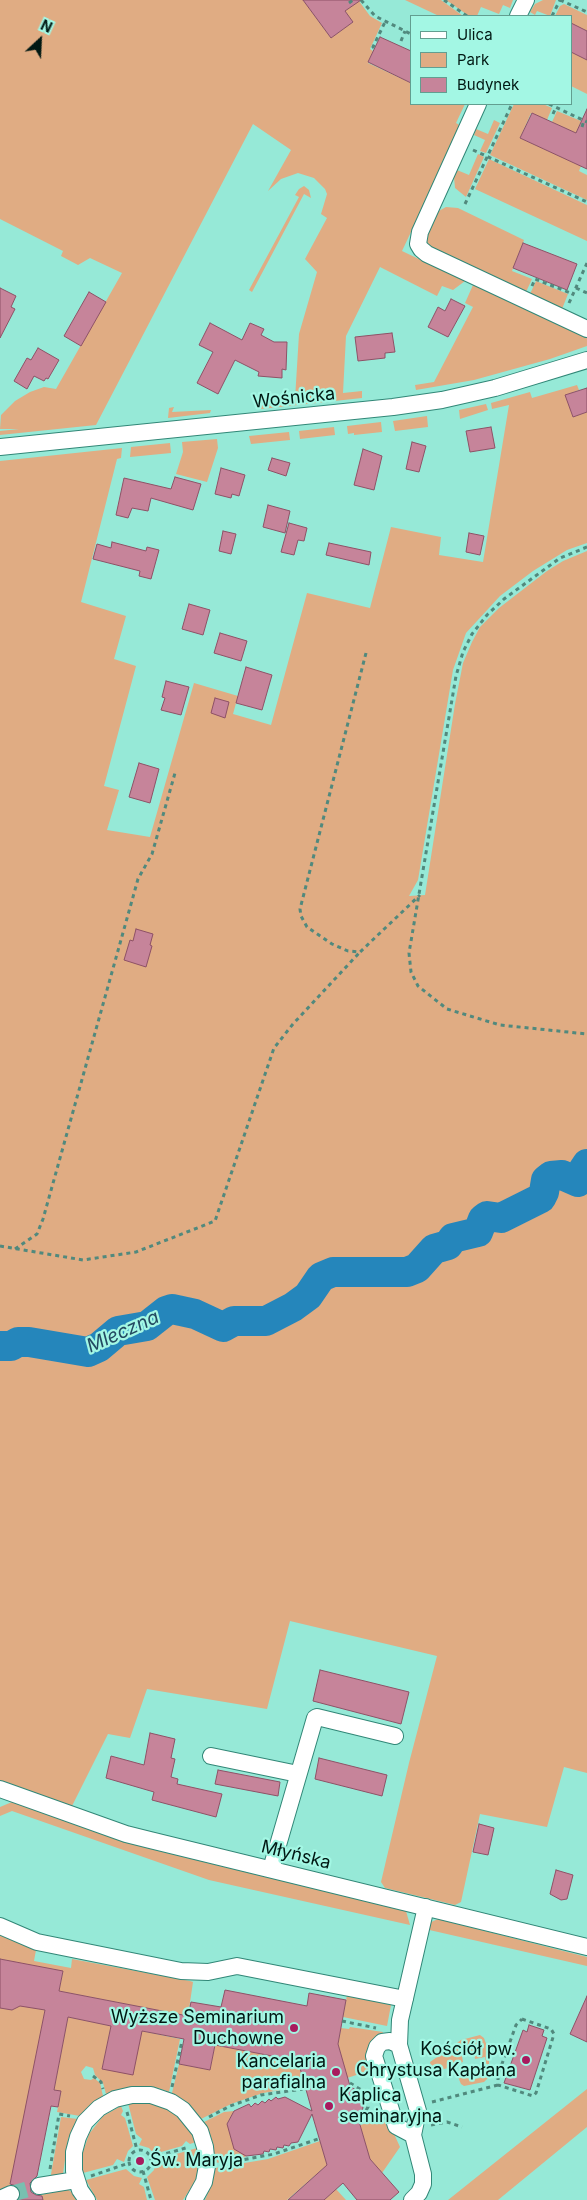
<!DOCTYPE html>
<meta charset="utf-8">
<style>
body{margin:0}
#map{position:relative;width:587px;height:2200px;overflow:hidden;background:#96e9d7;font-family:Inter,sans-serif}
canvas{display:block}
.legend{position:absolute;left:410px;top:15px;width:162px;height:90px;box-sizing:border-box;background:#a3f7e4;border:1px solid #629e90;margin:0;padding:6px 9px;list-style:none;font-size:15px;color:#001813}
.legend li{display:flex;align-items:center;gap:10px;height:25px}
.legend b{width:25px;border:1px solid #629e90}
.north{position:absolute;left:15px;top:15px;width:50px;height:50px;-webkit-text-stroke:4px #a3f7e4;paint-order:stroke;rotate:25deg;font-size:14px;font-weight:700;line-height:20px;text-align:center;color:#001813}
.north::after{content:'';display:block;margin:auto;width:18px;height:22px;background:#001813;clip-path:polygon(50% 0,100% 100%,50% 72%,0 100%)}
</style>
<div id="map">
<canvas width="587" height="2200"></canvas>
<ul class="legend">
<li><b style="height:6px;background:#fff"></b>Ulica</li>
<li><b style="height:14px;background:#e0ac83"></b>Park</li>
<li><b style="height:14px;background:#c6849a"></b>Budynek</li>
</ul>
<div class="north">N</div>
</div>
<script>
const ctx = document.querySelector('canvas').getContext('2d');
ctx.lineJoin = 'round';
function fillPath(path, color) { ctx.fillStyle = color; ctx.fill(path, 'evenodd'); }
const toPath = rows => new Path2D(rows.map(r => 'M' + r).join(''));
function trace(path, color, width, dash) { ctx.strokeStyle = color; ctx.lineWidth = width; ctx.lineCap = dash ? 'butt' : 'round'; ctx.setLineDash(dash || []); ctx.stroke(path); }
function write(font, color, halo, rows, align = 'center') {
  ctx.font = font + ' Inter,sans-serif'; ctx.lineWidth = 4.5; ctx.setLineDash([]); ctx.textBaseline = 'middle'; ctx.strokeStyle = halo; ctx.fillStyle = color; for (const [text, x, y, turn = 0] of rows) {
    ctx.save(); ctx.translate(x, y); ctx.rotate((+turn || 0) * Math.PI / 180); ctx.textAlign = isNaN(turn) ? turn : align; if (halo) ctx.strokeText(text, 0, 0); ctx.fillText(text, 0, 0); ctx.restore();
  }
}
const green = toPath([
 [0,0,303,0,331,38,353,22,345,11,359,1,370,16,382,23,370,49,373,51,368,63,411,83,411,104,465,104,456,123,461,126,402,251,465,281,453,290,442,286,437,296,380,267,346,336,343,393,362,391,362,398,261,409,261,401,266,401,267,403,295,399,299,334,317,272,305,259,327,218,321,214,327,194,325,189,314,178,298,173,281,179,268,191,291,150,253,124,96,425,0,435,0,431,19,429,0,429,1,415,15,401,30,392,44,387,56,389,122,273,90,258,78,265,61,256,63,251,0,219],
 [405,0,441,0,463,16,439,16],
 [446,0,513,0,510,8,503,5,499,14,481,7,477,16,469,16],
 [543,0,556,0,550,16,537,11,535,15,530,12,535,4],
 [564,4,587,15,587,31,574,25,571,32,571,16,555,16,560,6],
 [571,52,587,60,587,94,571,86],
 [514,104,543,104,552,108,547,120,531,113,520,138,581,166,579,171,587,175,587,200,490,155],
 [557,111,581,121,576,133,552,122],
 [494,120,500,123,486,153,480,151,485,140,474,135,476,129,488,134],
 [478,154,484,157,466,197,455,188,454,177,457,170,469,175],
 [489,159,587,205,587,241,475,189],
 [304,186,309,190,311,198,304,194,252,292,249,290,299,197,295,195,299,189],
 [446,207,458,208,524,240,512,271,532,279,526,292,430,246,427,242,427,234,437,212],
 [536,281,568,294,562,309,530,294],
 [473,285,587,337,587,346,550,359,474,380,416,390,415,385,434,382,473,307,465,303],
 [577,385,579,390,566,395,573,417,587,412,587,543,567,550,533,571,500,596,466,633,453,670,418,880,409,896,425,895,455,704,463,663,472,642,480,627,499,608,547,571,563,561,587,551,587,1773,564,1767,547,1827,480,1814,461,1902,455,1905,385,1888,381,1882,409,1763,437,1656,290,1621,267,1709,147,1689,130,1738,108,1734,72,1806,0,1781,0,461,122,448,121,458,117,459,81,602,126,616,114,659,136,666,104,786,119,790,107,830,150,837,194,683,238,696,233,714,271,725,307,593,370,608,391,527,441,537,439,555,483,562,509,405,492,409,491,403,530,392,532,398],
 [486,404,488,410,460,419,459,410],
 [174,407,172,412,211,410,210,413,168,418,169,408],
 [427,416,428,427,395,431,393,421],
 [381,422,382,432,354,435,354,433,348,434,347,426],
 [334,427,335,435,300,439,299,431],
 [289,432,290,440,251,444,249,436],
 [217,439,218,448,207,482,176,474,183,452,182,442],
 [170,443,171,453,130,457,131,447],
 [12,1802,119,1840,163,1852,406,1911,410,1925,209,1880,12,1811,0,1816,0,1807],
 [438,1919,587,1957,587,1966,425,1929,429,1923],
 [0,1935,36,1950,34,1961,71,1968,72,1959,190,1981,193,1982,188,2016,59,1991,63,1972,0,1959],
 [347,1995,391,2005,387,2026,343,2017],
 [19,2005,45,2010,14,2173,9,2188,0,2195,0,2008,12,2010],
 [68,2017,111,2026,102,2069,142,2031,180,2039,169,2092,158,2088,136,2086,106,2094,103,2083,95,2075,93,2068,86,2066,81,2072,84,2079,91,2080,94,2078,100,2083,103,2096,91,2104,80,2116,57,2112,61,2092,54,2090],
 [350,2027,383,2032,369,2071,347,2078,338,2044,341,2028,349,2029],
 [480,2035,484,2038,489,2052,489,2077,484,2082,464,2086,461,2084,458,2077,468,2075,469,2080,480,2078,478,2069,487,2067,485,2057,475,2059,474,2053,462,2056,463,2062,456,2064,456,2066,432,2072,430,2062,461,2040],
 [215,2045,298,2061,305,2086,263,2093,231,2104,201,2119,188,2104,172,2093,179,2064,210,2070],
 [587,2089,587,2127,498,2200,448,2200],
 [146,2102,170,2110,179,2117,190,2130,196,2142,190,2144,186,2141,182,2146,154,2154,149,2148,139,2145,142,2139,136,2134,128,2103],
 [121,2106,123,2111,121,2115,125,2118,133,2146,128,2151,124,2162,117,2159,113,2165,83,2173,83,2152,89,2134,103,2116],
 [234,2111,227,2124,246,2156,242,2159,215,2163,213,2143,204,2122,224,2112],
 [61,2117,78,2119,68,2139,63,2174,50,2180],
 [382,2119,390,2125,400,2147,382,2173,370,2159,360,2125],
 [320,2141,327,2165,287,2200,205,2200,212,2183,215,2168,268,2159],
 [197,2148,199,2164,196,2180,183,2200,155,2200,147,2177,154,2170,156,2160,163,2162,166,2157],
 [126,2169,134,2176,142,2178,139,2184,144,2187,147,2200,97,2200,86,2180],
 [67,2189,73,2193,76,2200,43,2200,41,2195],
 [336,2189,346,2200,324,2200]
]);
const river = toPath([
 [0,1346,11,1346,18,1342,29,1342,88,1352,99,1347,118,1331,147,1326,166,1311,172,1309,195,1314,223,1327,234,1321,266,1321,293,1307,308,1296,321,1277,333,1272,407,1272,417,1268,434,1249,448,1245,453,1238,478,1232,483,1219,487,1216,501,1218,541,1198,544,1192,546,1180,551,1176,562,1175,578,1182,583,1177,583,1170,587,1164]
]);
const building = toPath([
 [303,0,361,0,345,11,353,22,331,38,303,0],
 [571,23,587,31,587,60,571,52,571,23],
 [380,37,411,51,411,83,368,62,380,37],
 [587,109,587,169,520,138,532,113,576,133,587,109],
 [523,243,577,264,567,290,513,268,523,243],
 [0,288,16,296,11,307,15,309,0,338,0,288],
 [89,292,106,302,81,346,64,336,89,292],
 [451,299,465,306,448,337,428,327,438,307,445,311,451,299],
 [210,323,242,340,250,323,264,329,261,335,274,342,287,342,286,370,282,369,282,378,258,376,259,372,235,360,218,394,197,383,213,352,199,345,210,323],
 [392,333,395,352,385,353,385,358,358,361,355,337,392,333],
 [38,348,59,360,48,379,46,378,44,381,34,376,27,389,14,381,27,358,31,360,38,348],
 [587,388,587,412,573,417,565,395,587,388],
 [491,427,495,448,470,452,466,431,491,427],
 [412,442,426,446,419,472,406,469,412,442],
 [363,449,382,456,374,490,354,485,363,449],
 [272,458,290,463,286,476,268,470,272,458],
 [221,468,245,475,239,496,232,494,231,498,215,494,221,468],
 [175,477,201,484,193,510,151,498,148,511,132,508,128,518,116,515,124,478,171,489,175,477],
 [268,505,290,511,285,533,263,527,268,505],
 [289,523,307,528,304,541,298,540,294,555,281,552,289,523],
 [223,531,236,534,231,554,219,551,223,531],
 [469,533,484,536,480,555,466,552,469,533],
 [112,542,146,551,147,547,159,550,151,579,139,576,140,571,93,559,97,544,111,548,112,542],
 [329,543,371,552,369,565,326,555,329,543],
 [189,604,210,610,203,635,182,629,189,604],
 [220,633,247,641,241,661,214,653,220,633],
 [246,667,272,675,262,710,236,703,246,667],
 [166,681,189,687,181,715,161,710,165,698,162,697,166,681],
 [215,698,229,702,225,718,211,713,215,698],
 [139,763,159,769,150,803,129,797,139,763],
 [136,929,153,934,150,945,152,946,146,967,124,960,130,940,133,941,136,929],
 [320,1670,409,1692,401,1724,313,1701,320,1670],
 [150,1733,175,1739,171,1758,175,1759,171,1777,178,1779,177,1784,222,1794,216,1817,152,1800,154,1792,106,1778,111,1756,144,1765,150,1733],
 [319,1758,387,1775,382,1796,315,1779,319,1758],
 [218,1770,280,1782,278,1796,215,1784,218,1770],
 [479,1824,494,1828,488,1855,473,1852,479,1824],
 [556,1870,573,1875,567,1899,561,1900,550,1894,556,1870],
 [0,1959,63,1971,59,1991,188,2016,191,2002,221,2007,225,1990,307,2006,309,1993,346,2000,338,2044,350,2086,360,2093,363,2108,358,2118,370,2159,399,2192,390,2200,357,2200,343,2183,324,2200,288,2200,327,2165,312,2114,298,2142,291,2143,289,2146,284,2145,283,2148,277,2147,276,2150,270,2149,269,2152,264,2151,263,2154,246,2156,234,2149,227,2124,234,2111,249,2104,251,2107,255,2103,258,2105,262,2101,265,2103,269,2099,271,2101,276,2097,278,2099,285,2097,312,2111,298,2061,215,2045,210,2070,179,2064,184,2039,142,2031,133,2075,102,2069,111,2026,68,2017,54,2090,61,2091,58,2107,51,2106,37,2176,30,2183,31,2192,36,2195,42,2196,43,2200,19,2200,20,2189,16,2186,10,2184,45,2010,20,2006,12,2010,0,2008,0,1959],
 [587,1996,587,2042,570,2034,587,1996],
 [529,2025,544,2030,542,2036,547,2038,530,2090,504,2083,523,2030,527,2032,529,2025]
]);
const minorTunnel = toPath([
 [11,2194,39,2186]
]);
const path = toPath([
 [361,0,375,16,411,34],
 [444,0,467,16],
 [560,0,587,12],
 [349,3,353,0],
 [552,16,560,0],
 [401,41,405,31],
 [374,48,373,47,385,22],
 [549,104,587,122],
 [553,114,556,107],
 [582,127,584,120],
 [473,150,587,202],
 [465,204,512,104],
 [532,286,535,279,573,294],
 [576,288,587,293],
 [569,303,587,263],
 [587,547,560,558,504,599,487,615,472,634,463,652,456,676,409,953,411,972,418,986,447,1009,500,1025,587,1034],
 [366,653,300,909,301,916,307,927,332,944,348,951,360,952,420,895],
 [0,1246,83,1260,136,1252,215,1221,274,1048,293,1024,360,952],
 [15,1249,37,1234,43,1219,138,879,152,854,175,773],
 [522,2019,551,2029,554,2034,536,2093,533,2096,498,2085,498,2075,516,2025,522,2019],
 [342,2021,376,2028],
 [93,2076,101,2082,103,2089],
 [350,2083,363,2091,368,2107,361,2119],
 [172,2087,182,2041],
 [432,2102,498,2085],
 [127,2112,137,2150],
 [209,2117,230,2106,261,2095,303,2089],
 [431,2125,447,2122,462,2127],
 '129 2161a11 11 0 1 1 22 0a11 11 0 1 1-22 0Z',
 [151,2158,189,2147],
 [221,2164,274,2154,318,2139],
 [50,2169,59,2114,70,2116],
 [143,2171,151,2200],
 [91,2176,129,2163]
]);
const minor = toPath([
 [518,16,526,0],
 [478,104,420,232,418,244,421,249,427,254,587,329],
 [0,447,393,407,442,400,495,388,587,360],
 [211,1756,298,1774],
 [0,1789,126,1834,150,1840,587,1947],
 [271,1869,315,1718,317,1717,395,1736],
 [0,1926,37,1942,181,1971,208,1972,237,1966,405,1999],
 [399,2045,390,2041,382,2042,377,2047,374,2056,396,2126,413,2135],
 [39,2186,76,2180],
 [0,2199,11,2194],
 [87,2200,80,2190,74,2171,74,2152,78,2137,85,2122,99,2108,115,2099,132,2095,151,2095,171,2102,183,2110,200,2131,205,2147,207,2166,204,2182,194,2200],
 [412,2200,419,2193,423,2184,423,2174,413,2135,418,2111,399,2045,400,2020,426,1907]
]);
const markers = [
 [294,2028,5,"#a81b5e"],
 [526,2060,5,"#a81b5e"],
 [336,2072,5,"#a81b5e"],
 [329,2106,5,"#a81b5e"],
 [140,2161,5,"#a81b5e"]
];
const streetNames = [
 ["Wośnicka",294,398,-6],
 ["Młyńska",296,1855,14]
];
const poiNames = [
 ["Wyższe Seminarium",284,2018],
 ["Duchowne",284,2039],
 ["Kościół pw.",516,2050],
 ["Chrystusa Kapłana",516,2071],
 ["Kancelaria",326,2062],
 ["parafialna",326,2083],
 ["Kaplica",339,2096,"left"],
 ["seminaryjna",339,2117,"left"],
 ["Św. Maryja",150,2161,"left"]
];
const waterNames = [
 ["Mleczna",123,1332,-24]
];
fillPath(green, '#e0ac83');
trace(river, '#2586bb', 30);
fillPath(building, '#c6849a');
trace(building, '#8e5166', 1);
trace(minorTunnel, '#78bfb0', 16, [16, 8]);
trace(minor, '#318777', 18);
trace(path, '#51897d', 3, [4, 4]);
trace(minor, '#fff', 16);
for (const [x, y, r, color] of markers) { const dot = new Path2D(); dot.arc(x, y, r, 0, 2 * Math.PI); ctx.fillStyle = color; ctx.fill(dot); trace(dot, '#a3f7e4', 2); }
write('18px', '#001813', '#a3f7e4', streetNames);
write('18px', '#001813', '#a3f7e4', poiNames, 'right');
write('italic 19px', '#234961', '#a3f7e4', waterNames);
</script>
